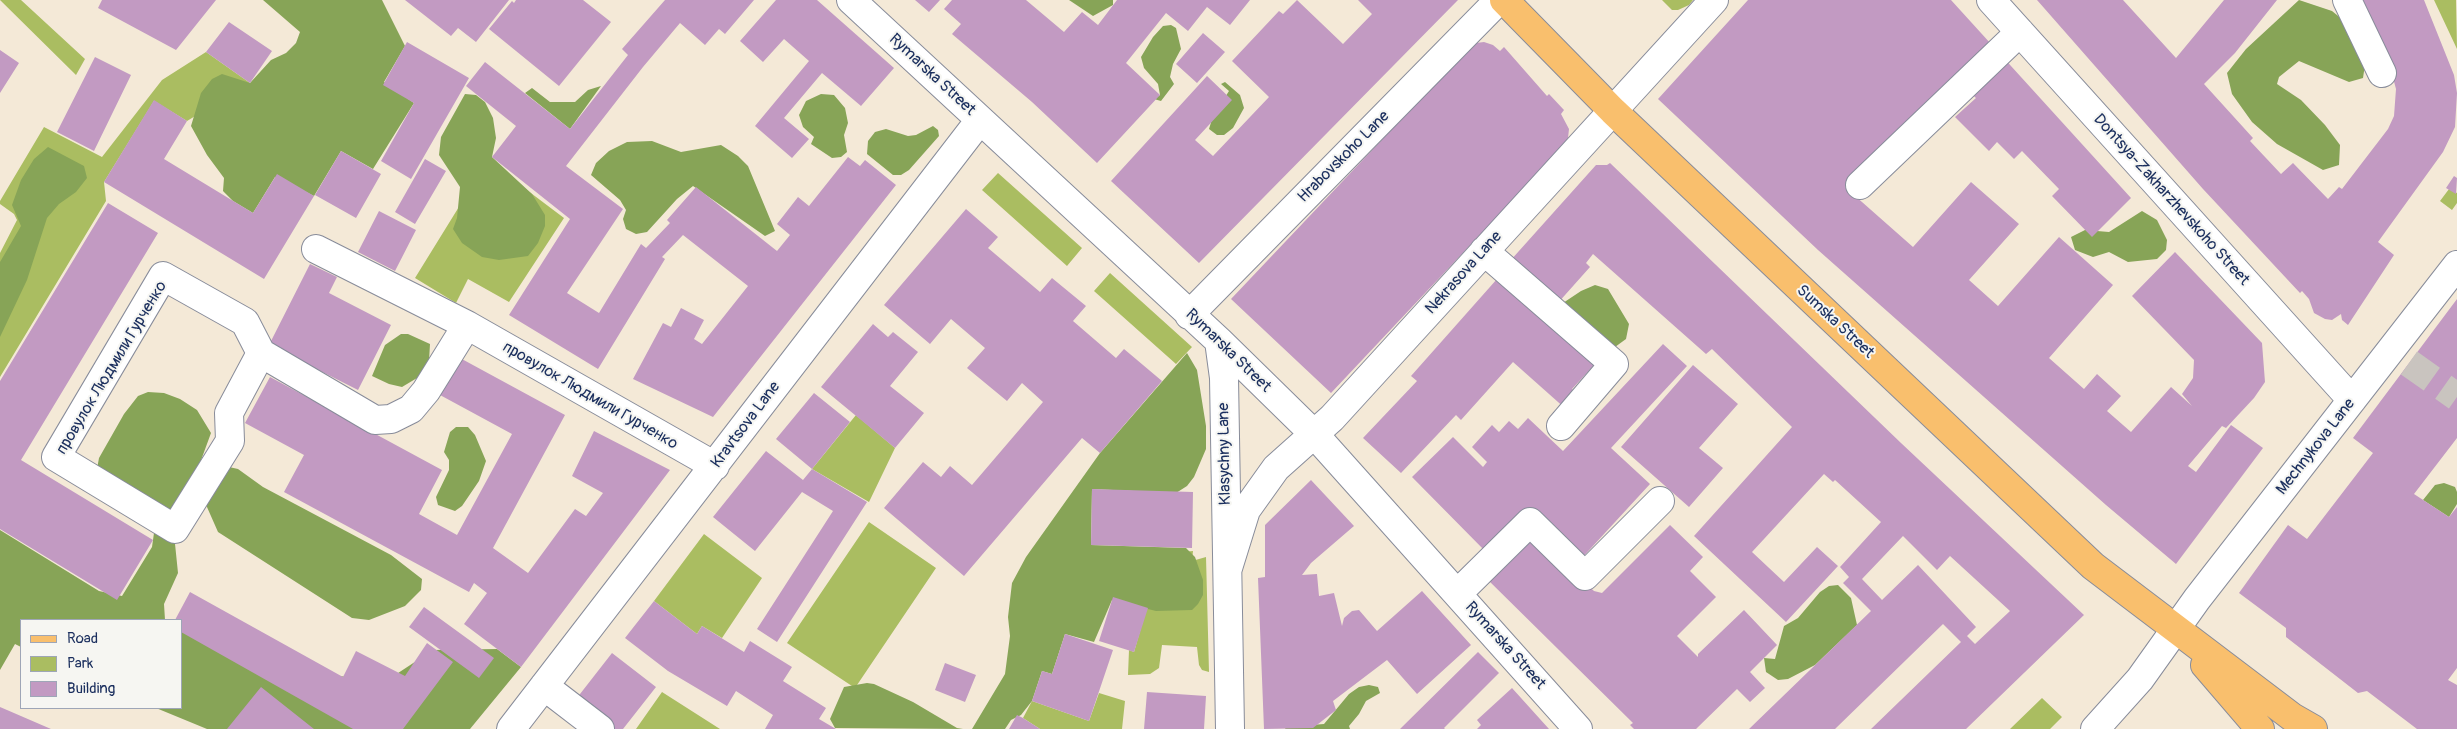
<!DOCTYPE html>
<meta charset="utf-8">
<style>
body{margin:0}
#map{position:relative;width:2457px;height:729px;overflow:hidden;background:#f4e9d7;font-family:Pangolin,sans-serif}
canvas{display:block}
.legend{position:absolute;left:20px;top:619px;width:162px;height:90px;box-sizing:border-box;background:#f6f6f2;border:1px solid #9ea6b7;margin:0;padding:6px 9px;list-style:none;font-size:15px;color:#1b2f5e}
.legend li{display:flex;align-items:center;gap:10px;height:25px}
.legend b{width:25px;border:1px solid #9ea6b7}
</style>
<div id="map">
<canvas width="2457" height="729"></canvas>
<ul class="legend">
<li><b style="height:6px;background:#f9bf6d"></b>Road</li>
<li><b style="height:14px;background:#aabd61"></b>Park</li>
<li><b style="height:14px;background:#c29ac2"></b>Building</li>
</ul>
</div>
<script>
const ctx = document.querySelector('canvas').getContext('2d');
ctx.lineJoin = 'round';
function fillPath(path, color) { ctx.fillStyle = color; ctx.fill(path, 'evenodd'); }
const toPath = rows => new Path2D(rows.map(r => 'M' + r).join(''));
function trace(path, color, width, dash) { ctx.strokeStyle = color; ctx.lineWidth = width; ctx.lineCap = dash ? 'butt' : 'round'; ctx.setLineDash(dash || []); ctx.stroke(path); }
function write(font, color, halo, rows, align = 'center') {
  ctx.font = font + ' Pangolin,sans-serif'; ctx.lineWidth = 4; ctx.setLineDash([]); ctx.textBaseline = 'middle'; ctx.strokeStyle = halo; ctx.fillStyle = color; for (const [text, x, y, turn = 0] of rows) {
    ctx.save(); ctx.translate(x, y); ctx.rotate((+turn || 0) * Math.PI / 180); ctx.textAlign = isNaN(turn) ? turn : align; if (halo) ctx.strokeText(text, 0, 0); ctx.fillText(text, 0, 0); ctx.restore();
  }
}
const green = toPath([
 [0,0,21,0,85,59,76,75],
 [1662,0,1693,0,1689,5,1678,10,1672,10],
 [2434,0,2456,0,2457,49],
 [206,52,250,83,187,121,154,101,104,182,106,201,0,377,0,253,17,220,14,214,0,204,0,201,44,127,102,157,162,80],
 [491,163,564,218,509,302,468,279,456,303,415,278,470,189],
 [998,173,1082,248,1067,266,982,190],
 [2449,189,2457,193,2457,203,2452,210,2440,201],
 [1110,273,1192,347,1176,364,1094,291],
 [856,415,895,448,869,502,812,469],
 [869,522,936,568,855,688,787,643],
 [704,534,762,578,722,638,702,626,697,634,654,601],
 [1193,551,1192,561,1206,557,1209,672,1202,670,1199,665,1197,647,1162,645,1159,668,1150,674,1128,675,1129,650,1134,652,1162,554],
 [662,692,720,729,636,729],
 [1099,693,1125,701,1122,729,1040,729,1023,718,1032,701,1089,721],
 [2042,698,2062,717,2050,729,2010,729]
]);
const forest = toPath([
 [263,0,382,0,405,46,384,82,414,103,373,169,341,151,314,196,275,177,253,213,233,201,223,191,224,178,207,155,191,126,201,93,212,79,222,74,250,83,271,60,286,53,296,43,300,32],
 [1069,0,1113,0,1113,5,1093,16],
 [2299,0,2332,11,2359,33,2366,58,2363,78,2349,82,2299,61,2279,77,2277,84,2301,100,2325,125,2340,145,2339,165,2323,170,2277,144,2252,122,2232,94,2227,73,2246,49],
 [1171,25,1176,28,1181,49,1173,64,1170,77,1174,84,1161,101,1154,99,1160,95,1158,84,1144,68,1141,57,1153,37,1163,26],
 [1225,82,1240,95,1244,108,1233,128,1224,135,1217,135,1209,129,1213,116,1229,91,1221,84],
 [601,86,570,129,525,93,532,88,550,102,575,102,588,90],
 [465,94,476,95,485,102,493,118,496,138,492,157,532,194,545,215,545,226,538,243,528,256,499,260,482,257,462,243,453,229,457,218,460,187,439,155,441,137],
 [821,94,834,95,845,108,848,123,844,135,847,152,841,157,832,158,811,144,814,137,803,127,799,115,806,101],
 [933,126,938,130,939,136,909,170,901,175,893,175,867,154,868,141,875,132,886,129,908,136,916,135],
 [652,141,681,152,721,145,738,156,748,166,775,231,765,236,693,186,677,199,647,232,636,234,626,229,623,219,626,210,620,200,591,175,596,163,609,151,627,142],
 [48,147,84,166,87,178,76,192,59,204,47,218,27,280,0,337,0,262,21,226,12,205,21,180,34,159],
 [2142,211,2157,220,2167,240,2166,250,2157,259,2128,262,2109,252,2093,257,2075,250,2071,237,2085,230,2109,232],
 [1595,285,1608,289,1629,324,1626,339,1615,347,1560,305,1581,291],
 [401,334,408,334,430,344,429,361,417,378,402,387,389,384,372,376,385,345],
 [1187,353,1197,370,1206,426,1206,449,1194,477,1187,486,1176,493,1092,489,1091,545,1186,548,1195,557,1203,580,1203,595,1198,604,1192,610,1156,611,1112,600,1094,642,1065,634,1052,674,1042,671,1032,701,1021,715,1011,720,1005,729,972,729,1005,674,1010,636,1008,617,1012,583,1026,557,1100,453],
 [148,392,164,393,180,399,197,410,211,433,174,534,178,573,164,604,165,620,21,620,21,647,15,644,0,670,0,530,99,591,122,596,152,547,154,533,149,513,97,469,99,458,124,414,138,396],
 [456,427,468,427,475,435,486,461,479,481,462,506,455,511,438,505,436,497,449,470,449,460,444,452,450,432],
 [229,467,238,469,263,487,391,555,422,579,421,590,405,606,369,620,352,618,218,532,203,498],
 [2444,483,2455,487,2457,492,2457,504,2449,517,2423,500,2435,485],
 [1838,585,1851,598,1857,625,1815,665,1788,679,1778,680,1766,672,1764,658,1775,659,1784,626,1798,618,1820,592,1829,586],
 [181,624,317,675,389,679,433,650,497,649,521,667,470,729,207,729,156,708,181,708],
 [867,683,874,684,913,702,957,728,963,729,835,728,830,719,844,687],
 [1369,685,1378,687,1380,693,1366,701,1359,714,1349,726,1350,729,1285,729,1286,727,1324,724,1349,694,1359,687]
]);
const building = toPath([
 [102,0,216,0,176,50,98,8],
 [405,0,509,0,476,42,458,28,451,36],
 [516,0,583,0,611,22,559,86,489,29,512,1,514,3],
 [665,0,754,0,725,34,719,29,705,45,680,23,643,67,566,166,623,209,567,293,599,313,641,244,646,248,670,223,667,220,696,187,777,251,790,235,777,224,798,197,809,206,848,157,860,166,865,160,896,185,713,417,633,379,663,323,671,327,681,308,704,320,694,339,702,344,748,286,683,235,662,257,665,259,598,369,509,315,570,219,492,157,516,126,466,86,485,62,570,129,628,55,622,49],
 [776,0,817,0,894,68,861,106,822,73,784,118,809,139,792,158,755,126,809,61,784,39,763,62,740,41],
 [915,0,940,0,929,12],
 [952,0,1026,0,1064,32,1082,12,1098,25,1117,0,1250,0,1230,25,1207,7,1188,31,1166,13,1126,63,1160,95,1097,163,1032,102,952,34,961,24,944,9],
 [1297,0,1343,44,1372,14,1358,0,1458,0,1199,263,1111,181,1207,76,1232,100,1195,140,1213,156,1269,97,1232,61,1279,11,1283,14],
 [1748,0,1951,0,2131,198,2092,237,2052,196,2059,189,2022,151,2014,159,1997,142,1989,151,1955,117,1976,98,1954,78,1845,187,1913,247,1971,182,2019,224,1969,280,1998,306,2059,237,2113,285,2049,358,2084,389,2097,374,2121,396,2107,411,2131,432,2171,387,2192,406,2182,394,2193,378,2194,360,2132,296,2175,252,2262,343,2265,382,2254,398,2226,428,2222,426,2188,466,2196,472,2231,425,2263,448,2176,564,2106,505,1818,250,1658,99],
 [2037,0,2123,0,2176,58,2224,0,2277,0,2235,53,2204,84,2253,138,2250,141,2281,174,2293,163,2328,199,2339,187,2342,189,2388,129,2394,116,2396,89,2392,74,2360,0,2424,0,2454,75,2457,93,2455,127,2443,152,2378,242,2394,255,2348,325,2342,320,2341,314,2332,320,2325,319,2314,313,2309,299,2302,291,2300,293,2203,189],
 [229,22,272,51,250,83,206,52],
 [1203,33,1225,52,1197,83,1176,64],
 [407,42,469,78,411,179,381,161,414,103,383,85],
 [1484,42,1493,45,1500,51,1504,47,1547,96,1549,94,1564,110,1561,114,1569,129,1568,138,1557,153,1331,393,1231,299,1467,50,1476,43],
 [0,50,19,63,0,93],
 [95,57,131,75,94,151,57,132],
 [154,100,187,121,164,159,253,213,277,174,314,196,264,279,104,182],
 [341,151,381,174,356,218,315,195],
 [425,159,446,171,415,224,395,212],
 [1610,163,1901,443,2084,615,1966,729,1871,729,1961,642,1943,624,1835,729,1749,729,1871,611,1843,583,1849,577,1840,567,1881,522,1835,480,1833,482,1824,474,1752,552,1784,582,1817,547,1838,566,1786,622,1694,536,1792,427,1712,349,1706,354,1593,254,1586,263,1590,267,1557,304,1510,261,1596,165,1607,165],
 [1903,536,1937,570,1950,556,2010,611,1975,644,1967,636,1976,627,1918,565,1882,600,1862,579],
 [2454,176,2457,178,2456,194,2446,188],
 [108,203,158,233,21,460,153,540,117,600,0,529,0,381],
 [966,209,998,237,988,248,1040,292,1052,278,1086,306,1073,321,1116,358,1124,349,1162,381,1100,453,1082,438,964,576,884,508,923,462,941,477,950,466,972,485,1043,402,1022,383,1007,401,967,368,985,348,951,319,930,344,884,305],
 [379,211,416,230,395,271,358,252],
 [310,264,337,277,329,293,391,325,358,390,269,345],
 [1497,279,1595,364,1572,389,1579,395,1567,410,1513,362,1461,420,1456,415,1401,473,1363,438,1417,381,1411,376],
 [2457,299,2457,438,2414,494,2449,517,2457,507,2457,668,2448,680,2457,685,2457,729,2417,729,2367,691,2358,693,2286,637,2286,628,2239,593,2288,525,2307,539,2373,453,2353,438],
 [873,324,888,337,893,332,918,352,890,386,924,413,895,448,821,387],
 [1663,344,1687,366,1611,448,1650,484,1581,559,1531,512,1488,554,1412,477,1453,437,1483,467,1487,462,1472,447,1492,425,1499,432,1509,421,1518,429,1528,418,1563,451],
 [460,358,565,415,493,548,528,573,575,509,586,516,603,493,572,476,594,431,670,470,521,667,464,624,487,593,474,583,469,592,284,492,304,455,245,423,270,377,442,470,419,514,457,535,512,434,440,395],
 [1693,365,1738,404,1699,448,1723,468,1689,507,1621,447],
 [814,393,850,422,812,469,776,439],
 [766,451,803,480,812,469,867,502,777,642,757,629,833,511,802,492,755,551,713,517],
 [1311,480,1354,526,1311,563,1302,575,1317,574,1319,596,1334,593,1342,626,1344,618,1352,611,1359,610,1377,631,1422,591,1471,645,1417,694,1387,660,1333,701,1336,710,1313,728,1264,729,1258,578,1265,577,1265,525],
 [1092,489,1193,492,1192,548,1091,545],
 [1670,525,1703,557,1690,571,1716,597,1677,636,1698,657,1698,654,1744,610,1777,645,1750,672,1765,688,1750,702,1737,689,1696,729,1634,729,1630,725,1633,723,1486,578,1532,531,1594,591,1602,593],
 [190,592,343,677,356,651,405,676,427,643,453,662,403,729,353,729,181,632,181,620,175,620],
 [1113,597,1148,608,1134,652,1099,641],
 [654,601,697,634,702,626,744,652,750,641,792,667,783,681,826,708,819,719,836,729,765,729,773,715,736,691,727,706,668,671,625,638],
 [424,607,494,658,479,678,409,627],
 [1065,634,1113,650,1089,721,1032,701,1042,671,1052,674],
 [1478,652,1499,673,1444,728,1445,729,1400,729],
 [612,653,656,687,623,729,606,729,573,703],
 [945,663,976,675,965,702,935,690],
 [261,687,314,729,227,729],
 [1512,688,1549,729,1477,729,1481,725,1477,720],
 [1147,692,1206,696,1204,729,1144,729],
 [0,707,7,710,51,729,0,729],
 [1017,715,1023,718,1040,729,1009,729]
]);
const minorTunnel = toPath([
 [2409,363,2457,397]
]);
const minor = toPath([
 [851,0,1219,341,1315,435,1578,729],
 [1991,0,2352,400],
 [2347,0,2382,73],
 [1860,185,2020,32],
 [316,249,467,325],
 [1484,251,1614,364,1561,426],
 [1189,315,1499,0],
 [1219,341,1224,378,1230,729],
 [261,353,229,413,230,441,175,529,56,457,163,276,245,322,261,353,375,420,391,419,411,409,426,391,467,325,715,466],
 [1228,568,1246,510,1276,468,1332,418,1714,0],
 [1458,593,1530,522,1585,576,1660,501],
 [544,686,600,729],
 [511,729,980,120],
 [2095,729,2140,679,2197,599,2457,265]
]);
const major = toPath([
 [1504,0,1613,111,2093,566,2292,717,2313,729],
 [2205,665,2260,729]
]);
const streetNames = [
 ["Rymarska Street",932,75,43],
 ["Hrabovskoho Lane",1344,157,-45],
 ["Dontsya-Zakharzhevskoho Street",2171,200,48],
 ["Nekrasova Lane",1464,273,-48],
 ["Sumska Street",1835,322,43],
 ["Rymarska Street",1228,351,44],
 ["провулок Людмили Гурченко",112,368,-59],
 ["провулок Людмили Гурченко",590,396,30],
 ["Kravtsova Lane",746,425,-53],
 ["Mechnykova Lane",2316,447,-52],
 ["Klasychny Lane",1225,454,-91],
 ["Rymarska Street",1505,646,48]
];
fillPath(green, '#aabd61');
fillPath(forest, '#87a457');
fillPath(building, '#c29ac2');
trace(minorTunnel, '#c9c4bf', 28, [28, 14]);
trace(minor, '#888c9a', 30);
trace(major, '#888c9a', 30);
trace(minor, '#fff', 28);
trace(major, '#f9bf6d', 28);
write('16px', '#1b2f5e', '#f6f6f2', streetNames);
</script>
